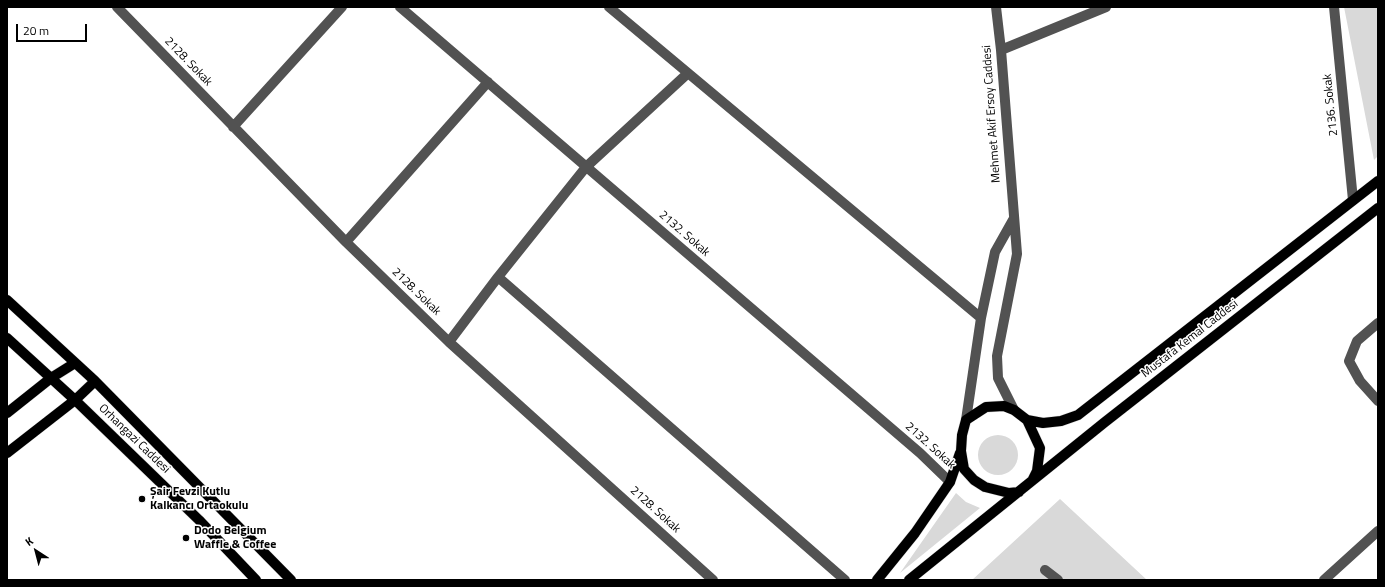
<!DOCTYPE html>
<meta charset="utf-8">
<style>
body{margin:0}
#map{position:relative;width:1385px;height:587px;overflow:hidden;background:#fff;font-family:"Titillium Web",sans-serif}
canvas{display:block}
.frame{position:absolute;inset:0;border:8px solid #000;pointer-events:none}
.north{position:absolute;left:16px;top:531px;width:40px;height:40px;-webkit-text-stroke:3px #fff;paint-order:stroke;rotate:324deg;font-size:11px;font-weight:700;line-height:16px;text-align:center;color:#000}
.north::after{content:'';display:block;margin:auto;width:14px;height:18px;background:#000;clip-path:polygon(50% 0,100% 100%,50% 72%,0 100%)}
.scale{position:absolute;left:16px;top:24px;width:71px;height:18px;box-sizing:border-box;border:2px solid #000;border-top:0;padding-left:5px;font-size:12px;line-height:14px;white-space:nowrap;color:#000;-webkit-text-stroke:3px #fff;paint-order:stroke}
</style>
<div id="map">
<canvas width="1385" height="587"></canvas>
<div class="frame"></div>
<div class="north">K</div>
<div class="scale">20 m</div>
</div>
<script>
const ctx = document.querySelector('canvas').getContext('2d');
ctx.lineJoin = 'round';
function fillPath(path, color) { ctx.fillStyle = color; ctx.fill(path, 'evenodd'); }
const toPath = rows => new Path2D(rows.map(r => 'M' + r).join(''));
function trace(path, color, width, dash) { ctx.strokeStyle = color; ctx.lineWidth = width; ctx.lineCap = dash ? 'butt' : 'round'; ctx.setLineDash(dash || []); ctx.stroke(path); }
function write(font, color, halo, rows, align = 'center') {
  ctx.font = font + ' "Titillium Web",sans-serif'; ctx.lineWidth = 3; ctx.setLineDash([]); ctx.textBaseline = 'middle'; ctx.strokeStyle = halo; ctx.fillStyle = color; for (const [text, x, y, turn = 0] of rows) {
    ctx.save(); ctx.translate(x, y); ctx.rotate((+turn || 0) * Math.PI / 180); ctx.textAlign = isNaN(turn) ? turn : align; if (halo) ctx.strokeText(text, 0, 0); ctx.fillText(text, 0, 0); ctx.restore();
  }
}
const green = toPath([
 [1344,7,1378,7,1378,156,1374,160],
 '978 455a20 20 0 1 1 40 0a20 20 0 1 1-40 0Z',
 [956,493,966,502,980,508,900,573],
 [1060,499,1147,580,972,580]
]);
const minor = toPath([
 [117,7,346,242,449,342,713,580],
 [400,7,920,453,950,482],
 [609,7,981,318],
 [996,7,1001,50,1017,254,997,356,998,378,1014,410],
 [1334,7,1353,200],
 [1001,50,1106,7],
 [233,127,342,7],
 [346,242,488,82],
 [498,277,845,580],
 [1378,323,1357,341,1349,361,1360,381,1378,401],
 [449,342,498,277,586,167,687,74],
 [966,420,981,318,995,252,1013,220],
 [1045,570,1058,580],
 [1324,580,1378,531]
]);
const major = toPath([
 [7,300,95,381,291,580],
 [7,338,75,400,199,520,256,580],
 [7,413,51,378,75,363],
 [1027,420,1040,448,1037,471,1033,479],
 [7,453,75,400,95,381],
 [1019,492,1009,493,985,487,974,480,964,469,961,451,962,435,966,420,986,407,1004,406,1014,410,1027,420,1043,423,1061,421,1078,415,1378,181],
 [877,580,915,533,950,482,960,453],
 [909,580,1105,422,1378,208]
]);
const markers = [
 [142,499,4,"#000"],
 [186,538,4,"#000"]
];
const streetNames = [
 ["2128. Sokak",188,62,46],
 ["2136. Sokak",1331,105,-96],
 ["Mehmet Akif Ersoy Caddesi",992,114,-94],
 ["2132. Sokak",684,234,41],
 ["2128. Sokak",416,292,44],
 ["Mustafa Kemal Caddesi",1190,339,-38],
 ["Orhangazi Caddesi",134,439,44],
 ["2132. Sokak",930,446,42],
 ["2128. Sokak",655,510,42]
];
const poiNames = [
 ["Şair Fevzi Kutlu",150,492],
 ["Kalkancı Ortaokulu",150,506],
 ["Dodo Belgium",194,531],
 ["Waffle & Coffee",194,545]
];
fillPath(green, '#d9d9d9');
trace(major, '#dbdbdb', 11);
trace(minor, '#525252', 10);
trace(major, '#000', 10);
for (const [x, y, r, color] of markers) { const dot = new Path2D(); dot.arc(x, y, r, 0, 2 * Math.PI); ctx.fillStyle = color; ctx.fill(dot); trace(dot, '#fff', 1.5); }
write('12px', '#000', '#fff', streetNames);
write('bold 12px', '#000', '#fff', poiNames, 'left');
</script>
